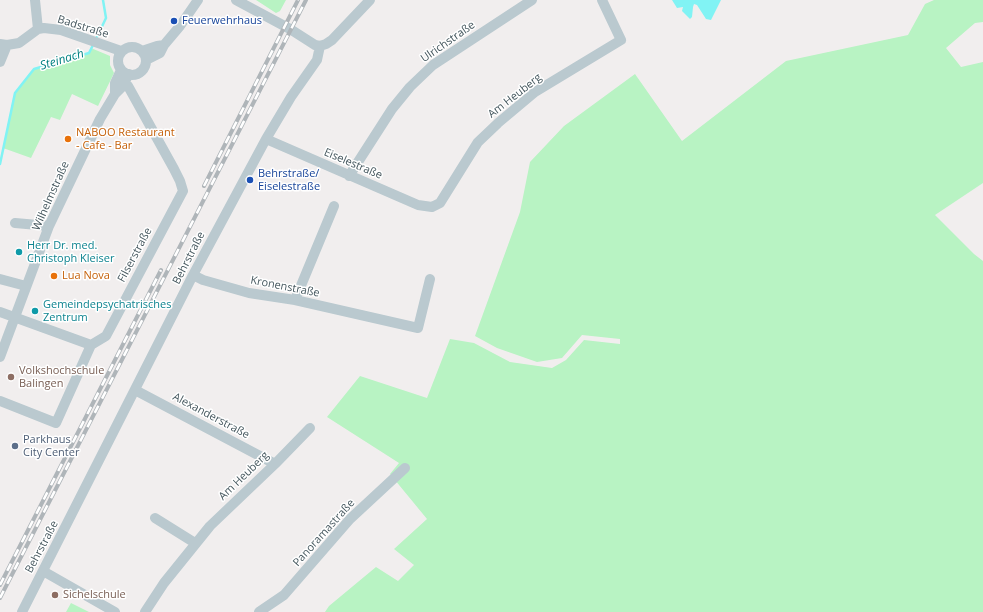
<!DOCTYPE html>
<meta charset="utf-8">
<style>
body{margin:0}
canvas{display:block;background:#f1eeee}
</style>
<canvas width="983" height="612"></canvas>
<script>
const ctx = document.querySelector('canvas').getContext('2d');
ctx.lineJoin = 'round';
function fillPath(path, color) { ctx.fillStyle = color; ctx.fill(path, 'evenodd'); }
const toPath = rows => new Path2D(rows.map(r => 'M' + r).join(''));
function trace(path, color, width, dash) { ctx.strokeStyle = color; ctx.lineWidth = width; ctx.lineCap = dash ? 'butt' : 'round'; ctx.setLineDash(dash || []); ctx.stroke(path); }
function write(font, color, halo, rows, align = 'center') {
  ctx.font = font + ' "Open Sans",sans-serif'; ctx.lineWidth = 3; ctx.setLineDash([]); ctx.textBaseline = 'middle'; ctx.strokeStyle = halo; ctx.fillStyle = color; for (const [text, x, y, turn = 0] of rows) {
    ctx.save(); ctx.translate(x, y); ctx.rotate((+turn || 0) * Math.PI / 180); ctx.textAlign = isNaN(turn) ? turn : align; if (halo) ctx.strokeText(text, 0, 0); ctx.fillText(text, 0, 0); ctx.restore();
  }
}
const green = toPath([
 [256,0,286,0,280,11,276,13],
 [934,0,983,0,983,22,975,23,946,48,961,67,983,62,983,183,935,215,974,254,983,261,983,612,325,612,329,606,376,567,398,581,414,565,394,549,427,519,390,474,399,463,327,417,360,376,427,398,450,339,474,343,510,362,552,368,566,360,584,340,620,344,620,339,582,335,562,358,537,362,497,348,475,336,520,212,530,162,564,126,635,74,682,141,786,61,908,35,925,4],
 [91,48,110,56,110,65,114,73,98,106,72,94,60,120,51,117,31,158,3,148,15,93,34,69,89,53],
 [71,603,89,612,66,612]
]);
const water = toPath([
 [672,0,721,0,711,20,706,19,697,5,694,4,693,7,692,17,690,19,682,11,683,7,677,8]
]);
const stream = toPath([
 [96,39,106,18,103,0],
 [0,164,15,93,34,69,89,53,94,43]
]);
const minor = toPath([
 [35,0,38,29],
 [236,0,290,29,315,45,320,46,326,44,332,40,370,0],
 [0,44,7,45,19,43,38,29,44,28,61,30,121,51],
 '118 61a14 14 0 1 1 28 0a14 14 0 1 1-28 0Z',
 [142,51,157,46,164,45],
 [146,60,160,53,164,45,180,26,198,0],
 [0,62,7,45],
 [115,94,115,83,121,70],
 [266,139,418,205,432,207,440,203,478,142,498,123,535,92,621,40,602,0],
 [349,176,392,109,410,87,433,65,532,0],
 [15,223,49,226],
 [193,275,203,280,249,293,295,300,418,328,430,279],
 [0,279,26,286],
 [295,300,334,206],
 [0,312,91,345],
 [0,357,49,226,100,119,115,94,122,87,129,74],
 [135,390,275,464],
 [0,401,56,423,91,345,106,336,183,191,180,181,174,169,128,86,124,84],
 [155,518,195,543],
 [43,571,115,612],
 [22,612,193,275,266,139,291,97,317,60,320,46],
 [145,612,164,583,210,526,275,464,310,428],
 [259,612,284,595,350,519,405,468]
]);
const rail = toPath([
 [204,186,298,0],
 [0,585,161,270],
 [0,598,306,0]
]);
const markers = [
 [174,21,4,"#1a4fb4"],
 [68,139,4,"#e8710a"],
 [250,180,4,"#1a4fb4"],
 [19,252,4,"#0f9aa8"],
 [54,276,4,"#e8710a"],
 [35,311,4,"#0f9aa8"],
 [11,377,4,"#8d6e63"],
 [15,446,4,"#5c6f8a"],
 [55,595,4,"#8d6e63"]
];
const transitNames = [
 ["Feuerwehrhaus",182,21],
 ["Behrstraße/",258,174],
 ["Eiselestraße",258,187]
];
const streetNames = [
 ["Badstraße",83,27,17],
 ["Ulrichstraße",448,42,-35],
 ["Am Heuberg",515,96,-38],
 ["Eiselestraße",353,164,23],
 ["Wilhelmstraße",51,196,-66],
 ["Filserstraße",135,255,-62],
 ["Behrstraße",189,258,-63],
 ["Kronenstraße",285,287,11],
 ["Alexanderstraße",211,416,28],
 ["Am Heuberg",244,476,-44],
 ["Panoramastraße",324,533,-48],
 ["Behrstraße",42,547,-62]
];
const foodNames = [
 ["NABOO Restaurant",76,133],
 ["- Cafe - Bar",76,146],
 ["Lua Nova",62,276]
];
const cultureNames = [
 ["Herr Dr. med.",27,246],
 ["Christoph Kleiser",27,259],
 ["Gemeindepsychatrisches",43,305],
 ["Zentrum",43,318]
];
const educationNames = [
 ["Volkshochschule",19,371],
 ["Balingen",19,384],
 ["Sichelschule",63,595]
];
const serviceNames = [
 ["Parkhaus",23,440],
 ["City Center",23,453]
];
const waterNames = [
 ["Steinach",62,60,-17]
];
fillPath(green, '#b8f3c3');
fillPath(water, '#81f3f4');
trace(stream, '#81f3f4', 2.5);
trace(minor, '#bac9cf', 10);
trace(rail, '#afb5b9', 4);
trace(rail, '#fff', 2.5, [8]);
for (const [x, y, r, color] of markers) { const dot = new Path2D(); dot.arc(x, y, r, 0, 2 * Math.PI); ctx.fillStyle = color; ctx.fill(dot); trace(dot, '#fff', 1.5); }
write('11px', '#164399', '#fff', transitNames, 'left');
write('11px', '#44565d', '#fff', streetNames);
write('11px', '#c56008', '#fff', foodNames, 'left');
write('11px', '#0d838f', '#fff', cultureNames, 'left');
write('11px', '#785e54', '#fff', educationNames, 'left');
write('11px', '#4e5e75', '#fff', serviceNames, 'left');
write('italic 12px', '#058283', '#fff', waterNames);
</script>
